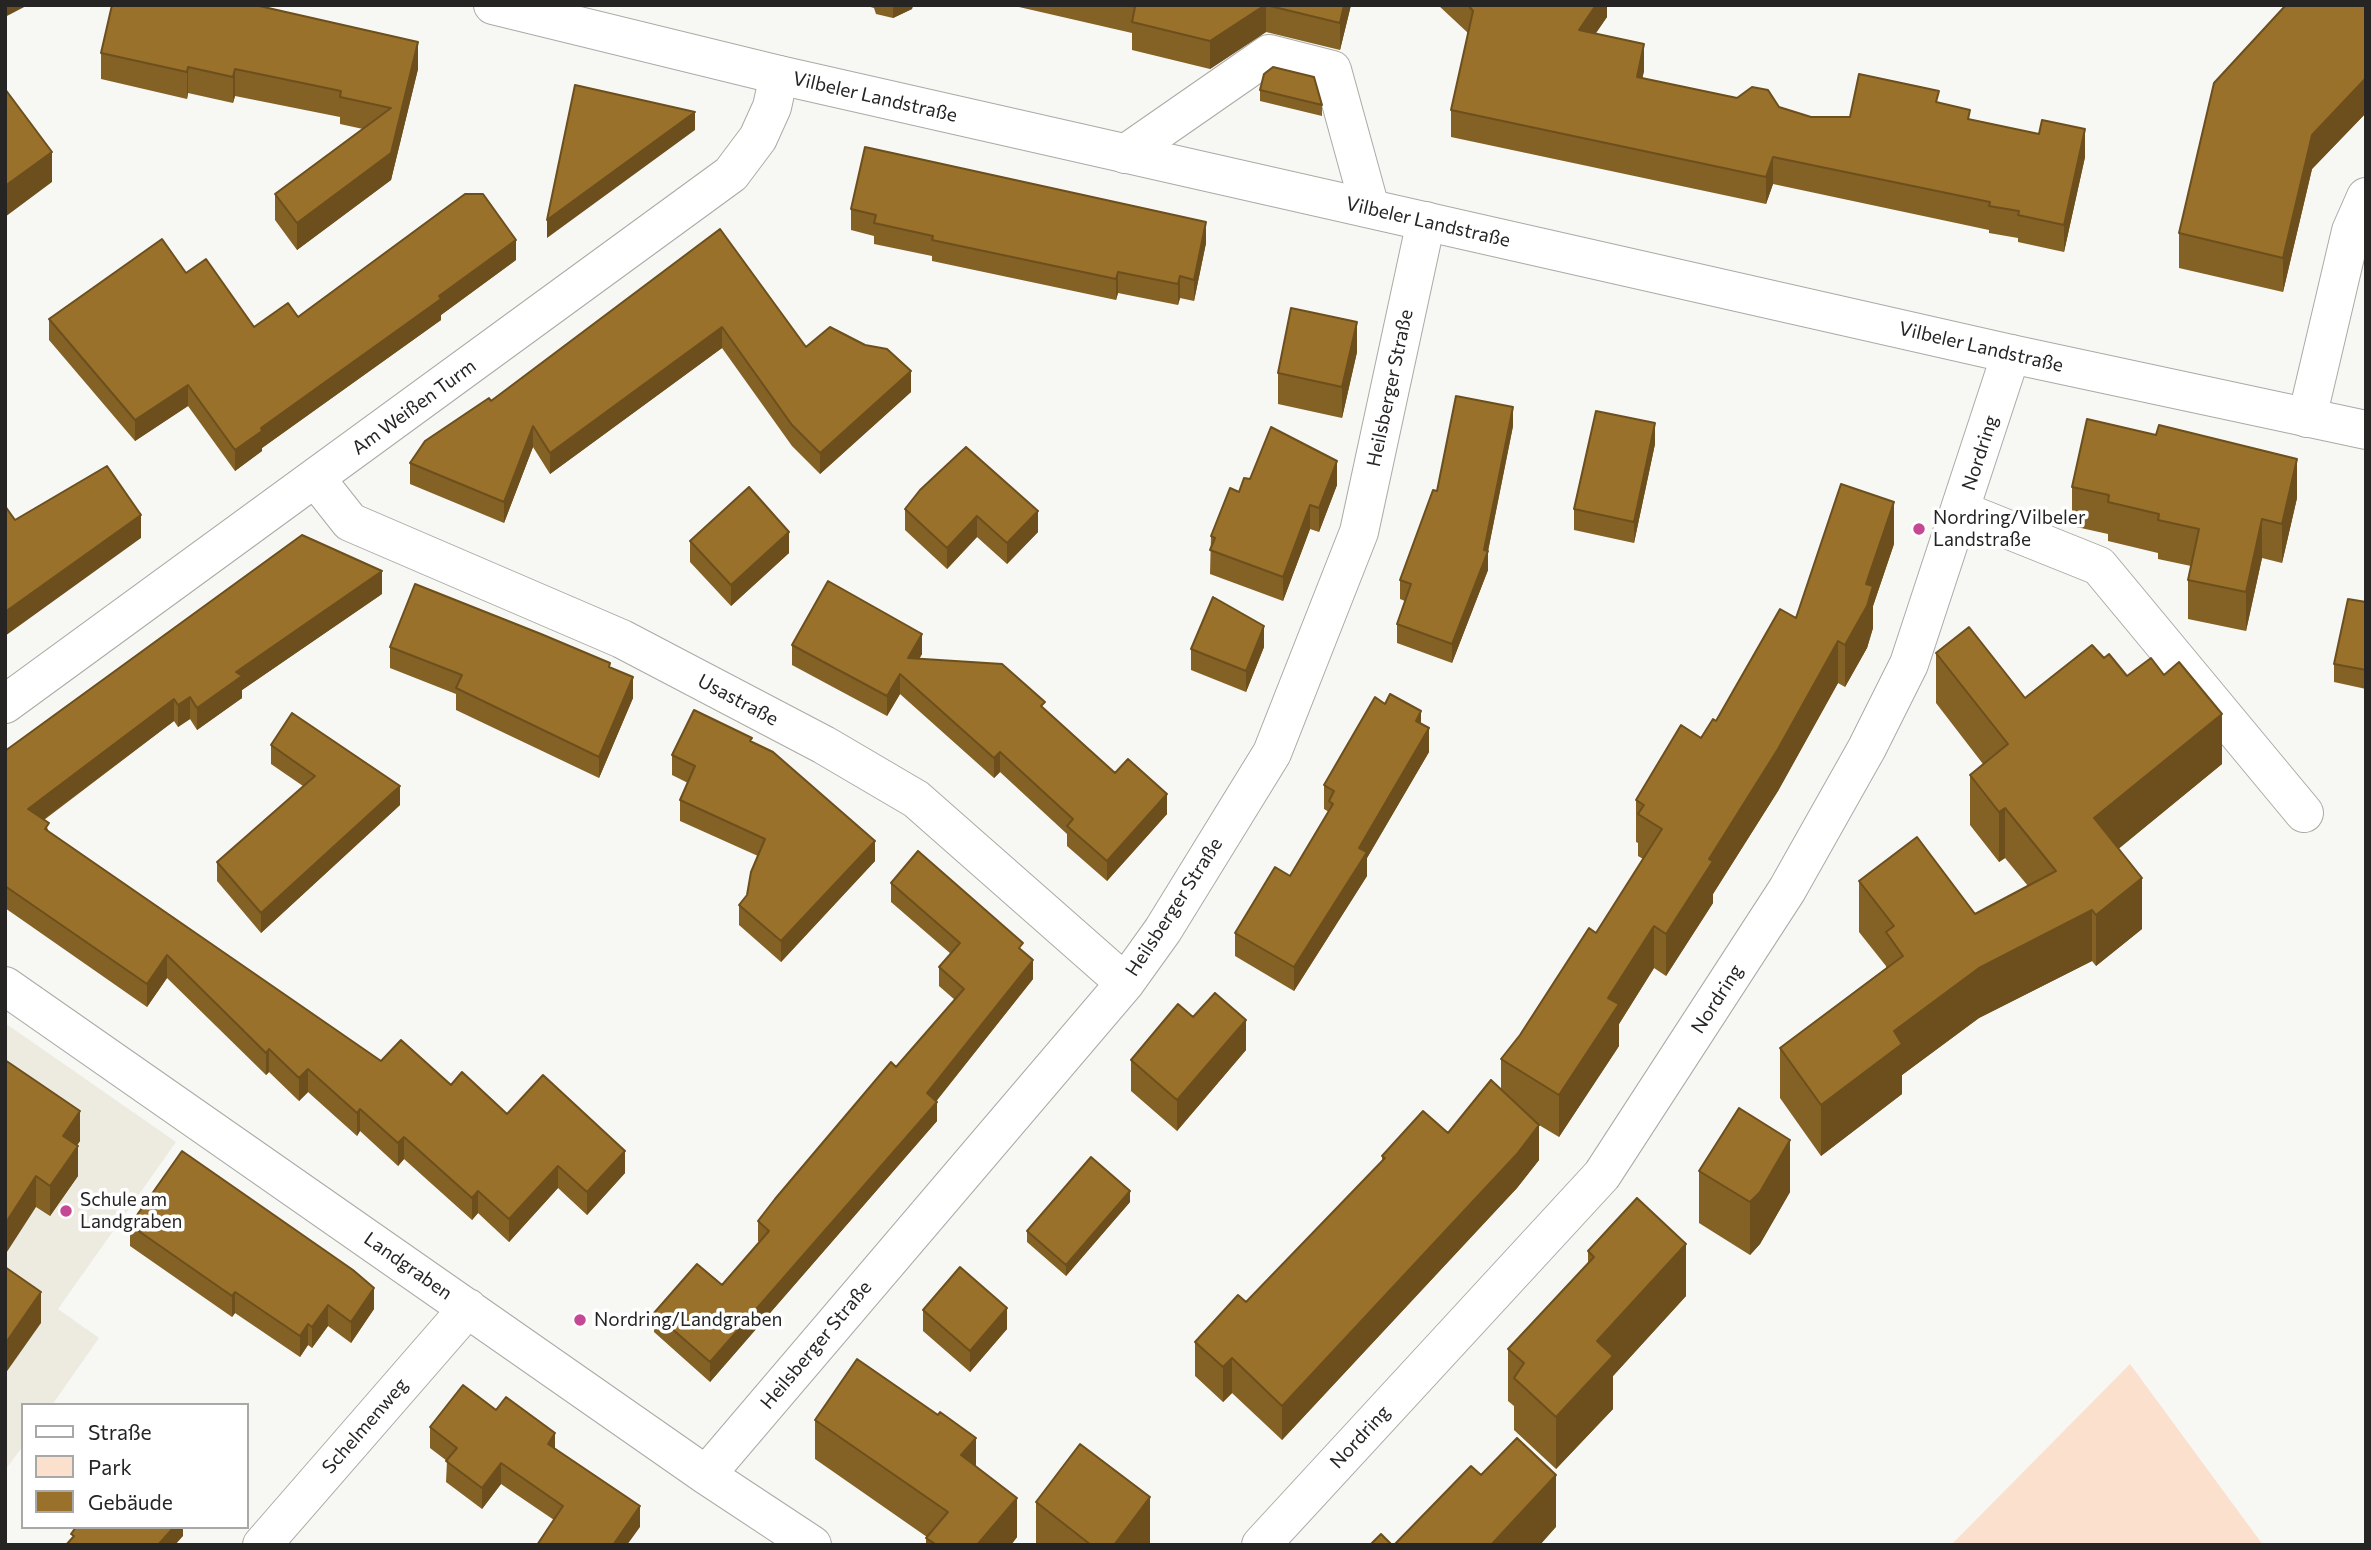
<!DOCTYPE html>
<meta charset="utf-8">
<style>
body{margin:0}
#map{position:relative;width:2371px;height:1550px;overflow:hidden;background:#f7f7f3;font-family:Commissioner,sans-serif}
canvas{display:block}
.frame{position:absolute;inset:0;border:7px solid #262524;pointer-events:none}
.legend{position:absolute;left:21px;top:1403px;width:228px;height:126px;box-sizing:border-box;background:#fff;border:2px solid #a8a8a7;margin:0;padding:9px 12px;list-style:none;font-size:21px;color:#262524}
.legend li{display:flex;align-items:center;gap:14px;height:35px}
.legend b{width:35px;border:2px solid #a8a8a7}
</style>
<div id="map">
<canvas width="2371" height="1550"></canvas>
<div class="frame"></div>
<ul class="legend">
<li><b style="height:9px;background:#fff"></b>Straße</li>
<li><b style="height:19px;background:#fbe0ce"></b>Park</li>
<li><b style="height:19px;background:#9a712a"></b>Gebäude</li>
</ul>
</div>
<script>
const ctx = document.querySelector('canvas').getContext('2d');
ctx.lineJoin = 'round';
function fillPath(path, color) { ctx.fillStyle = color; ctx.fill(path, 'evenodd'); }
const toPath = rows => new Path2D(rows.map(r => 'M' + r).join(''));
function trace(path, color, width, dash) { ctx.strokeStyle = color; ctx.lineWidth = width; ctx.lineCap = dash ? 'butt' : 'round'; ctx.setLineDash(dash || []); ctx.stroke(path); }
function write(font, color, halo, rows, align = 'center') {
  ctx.font = font + ' Commissioner,sans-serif'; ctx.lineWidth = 7; ctx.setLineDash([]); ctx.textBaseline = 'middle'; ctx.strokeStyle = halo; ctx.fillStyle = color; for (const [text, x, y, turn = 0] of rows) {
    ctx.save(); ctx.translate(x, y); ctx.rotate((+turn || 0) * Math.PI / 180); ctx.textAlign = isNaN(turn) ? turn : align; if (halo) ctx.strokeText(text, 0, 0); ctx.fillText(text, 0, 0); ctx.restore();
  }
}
const built = toPath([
 [5,1023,176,1142,58,1309,99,1338,52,1405,23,1405,23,1446,5,1470]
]);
const green = toPath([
 [2130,1364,2263,1545,1951,1545]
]);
const minor = toPath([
 [1125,154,1269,54,1332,70,1370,208],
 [2307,418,2351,231,2366,197],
 [316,479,350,522,622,639,824,745,916,799,1125,983],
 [1962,511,2099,566,2304,813],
 [5,704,731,174,758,138,772,107,779,75],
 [5,986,706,1475,812,1545],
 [706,1475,1125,983,1163,930,1272,753,1359,532,1426,221],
 [262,1545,468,1308],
 [1261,1545,1602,1175,1787,890,1867,748,1909,664,2011,354]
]);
const major = toPath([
 [493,5,779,75,2011,354,2366,430]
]);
const wall = toPath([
 [864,5,913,5,912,9,893,18,876,14,874,8],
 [1019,5,1351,5,1340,50,1266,32,1210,69,1132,50,1132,33,1019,7],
 [1438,5,1607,5,1607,17,1595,34,1644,71,1642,78,1779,107,1811,117,1850,117,1939,103,1970,119,2085,157,2064,252,2018,242,2018,238,1989,233,1989,230,1773,184,1766,204,1451,137,1451,110,1468,33],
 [2366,5,2366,113,2312,169,2283,292,2179,268,2179,233],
 [101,53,418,69,391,180,297,250,275,220,275,194,363,129,340,124,340,117,235,96,233,103,188,93,187,99,101,79],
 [1260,90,1322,105,1322,116,1260,101],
 [851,209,1206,243,1194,301,1180,298,1178,305,1118,293,1116,300,932,261,932,256,874,244,874,236,851,230],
 [720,229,806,347,911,392,820,474,792,446,722,348,550,474,533,447,504,523,410,484,410,463,491,401],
 [516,260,441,315,441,320,262,448,262,451,235,471,188,406,135,441,49,340,49,319,186,273,254,327,298,317],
 [1357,352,1342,418,1278,404,1278,373],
 [1513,426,1488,551,1488,570,1452,663,1397,643,1397,624,1405,601,1400,599,1400,580,1437,491],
 [1655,444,1634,543,1574,530,1574,509],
 [1250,479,1337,485,1319,532,1310,529,1283,601,1210,574,1211,536,1239,492],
 [2072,487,2297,498,2282,563,2262,558,2246,631,2188,619,2188,580,2191,566,2158,559,2158,553,2108,541,2108,534,2072,526],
 [920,490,1038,532,1007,564,977,537,947,569,905,530,905,509],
 [690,541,789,553,731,606,690,562],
 [1894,544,1873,606,1873,628,1867,648,1845,687,1838,683,1778,791,1713,894,1713,903,1666,976,1654,968,1619,1024,1619,1046,1559,1137,1539,1125,1539,1160,1517,1188,1282,1440,1232,1393,1223,1402,1195,1376,1195,1342,1246,1302,1382,1161,1382,1156,1448,1133,1501,1089,1501,1059,1520,1035,1596,933,1643,859,1638,856,1638,843,1636,842,1636,800,1701,738,1716,721,1796,618],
 [382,594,242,690,242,698,197,730,190,719,178,727,174,721,44,820,49,832,381,1061,451,1085,625,1173,587,1215,558,1188,509,1242,478,1213,472,1220,404,1159,398,1166,360,1131,357,1136,308,1092,299,1101,269,1072,266,1075,167,978,147,1007,5,908,5,751],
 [2366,602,2366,689,2334,682,2334,664],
 [792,645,922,654,919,659,1045,710,1115,773,1167,814,1107,881,1067,846,1067,834,1000,772,994,778,900,694,887,716,792,665],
 [390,647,610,667,633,698,599,778,456,710,456,694,390,668],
 [1264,647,1246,692,1191,670,1191,649],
 [1936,653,2025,698,2104,658,2127,676,2222,764,2118,849,2142,929,2096,966,2092,961,1979,1018,1902,1075,1902,1094,1821,1156,1780,1098,1780,1048,1886,968,1886,966,1859,932,1859,881,1975,914,2028,886,2005,858,1999,862,1970,825,1970,775,1983,764,1936,703],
 [1385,704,1421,724,1429,752,1367,858,1367,876,1294,991,1235,956,1235,933,1290,876,1329,812,1324,809,1324,785],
 [752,742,875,861,781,962,739,925,739,905,747,895,758,856,680,821,680,800,688,783,672,775,672,755],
 [271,745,400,805,261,933,217,881,217,862,303,786,271,764],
 [891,883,1023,951,1033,979,936,1101,937,1121,710,1382,654,1332,654,1313,722,1285,759,1242,758,1241,758,1221,955,1000,939,986,939,967,951,954,891,902],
 [1193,1017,1246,1050,1177,1131,1131,1091,1131,1060],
 [5,1060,80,1141,77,1145,78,1176,50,1216,36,1207],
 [1699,1171,1790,1192,1760,1244,1750,1255,1699,1223],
 [1130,1202,1066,1276,1027,1242,1027,1231],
 [130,1225,374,1309,351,1343,328,1326,312,1348,308,1345,300,1357,235,1313,232,1317,130,1246],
 [1588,1251,1686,1296,1613,1376,1613,1409,1556,1469,1514,1430,1514,1406,1508,1401,1508,1349,1588,1264],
 [923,1310,1007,1329,970,1372,923,1331],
 [496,1410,555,1449,640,1527,554,1520,501,1484,482,1509,446,1482,447,1461,430,1448,430,1427],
 [815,1420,976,1466,1017,1537,1011,1545,926,1545,926,1538,927,1537,815,1459],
 [1036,1502,1150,1545,1036,1545]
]);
const shadedWall = toPath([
 [5,5,28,5,5,17],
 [893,5,913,5,912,9,893,18],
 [1266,5,1266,32,1210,69,1210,41],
 [1344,5,1351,5,1340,50,1340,23],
 [1596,5,1607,5,1607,17,1579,58,1579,30],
 [418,42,418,69,391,180,297,250,297,223,391,153],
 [1644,44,1644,71,1637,104,1637,77],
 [188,67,188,93,187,99,187,72],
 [235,69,235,96,233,103,233,77],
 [2366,78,2366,113,2312,169,2283,292,2283,258,2312,135],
 [695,112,695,130,547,238,547,220],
 [2085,129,2085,157,2064,252,2064,225],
 [52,152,52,182,5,217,5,186],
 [1773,157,1773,184,1766,204,1766,177],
 [1206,222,1206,243,1194,301,1194,280],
 [516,240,516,260,441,315,441,320,262,448,262,451,235,471,235,450,261,428],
 [1118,272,1118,293,1116,300,1116,279],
 [1180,276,1180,298,1178,305,1178,284],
 [1357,322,1357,352,1342,418,1342,387],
 [722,327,722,348,550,474,550,453],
 [911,371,911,392,820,474,820,453],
 [188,385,188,406,135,441,135,420],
 [1513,407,1513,426,1488,551,1488,570,1452,663,1452,644,1484,550],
 [1655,423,1655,444,1634,543,1634,522],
 [533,426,533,447,504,523,504,502],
 [2297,459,2297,498,2282,563,2282,524],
 [1337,461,1337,485,1319,532,1319,508],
 [1894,502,1894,544,1873,606,1873,628,1867,648,1845,687,1845,645],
 [1310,505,1310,529,1283,601,1283,577],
 [1038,511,1038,532,1007,564,1007,543],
 [141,515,141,538,5,636,5,612],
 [977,516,977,537,947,569,947,548],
 [2262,519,2262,558,2246,631,2246,592],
 [789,532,789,553,731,606,731,585],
 [382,571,382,594,242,690,242,698,197,730,197,708,236,672],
 [1264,626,1264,647,1246,692,1246,671],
 [922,634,922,654,908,678,908,658],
 [1838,641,1838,683,1778,791,1713,894,1713,903,1666,976,1666,934,1709,859],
 [900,674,900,694,887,716,887,696],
 [633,677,633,698,599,778,599,757],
 [190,697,190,719,178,727,178,705],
 [174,699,174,721,28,831,28,809],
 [1421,711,1421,735,1416,721],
 [2222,714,2222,764,2094,869,2094,818],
 [1429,728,1429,752,1367,858,1367,876,1294,991,1294,967,1359,848],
 [1000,752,1000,772,994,778,994,758],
 [400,786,400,805,261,933,261,913],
 [1167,794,1167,814,1107,881,1107,861],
 [2005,808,2005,858,1999,862,1999,812],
 [875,841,875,861,781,962,781,941],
 [2142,878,2142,929,2096,966,2096,915],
 [2092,910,2092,961,1979,1018,1902,1075,1902,1094,1821,1156,1821,1105,1894,1031,1979,968],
 [1654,926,1654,968,1619,1024,1619,1046,1559,1137,1559,1095,1608,998],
 [167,955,167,978,147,1007,147,984],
 [1033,960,1033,979,927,1113,927,1093],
 [1246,1020,1246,1050,1177,1131,1177,1100],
 [269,1049,269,1072,266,1075,266,1053],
 [308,1069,308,1092,299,1101,299,1078],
 [937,1102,937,1121,710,1382,710,1362],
 [360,1109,360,1131,357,1136,357,1113],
 [80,1111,80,1141,63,1166,63,1136],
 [1539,1125,1539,1160,1517,1188,1282,1440,1282,1406],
 [404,1137,404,1159,398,1166,398,1143],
 [1790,1140,1790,1192,1760,1244,1750,1255,1750,1202],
 [78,1146,78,1176,50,1216,50,1186],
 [625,1151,625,1173,587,1215,587,1192],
 [558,1166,558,1188,509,1242,509,1219],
 [36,1176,36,1207,5,1255,5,1224],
 [478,1191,478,1213,472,1220,472,1198],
 [1130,1191,1130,1202,1066,1276,1066,1265],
 [1686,1244,1686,1296,1613,1376,1613,1409,1556,1469,1556,1417,1597,1341],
 [374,1288,374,1309,351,1343,351,1322],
 [41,1292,41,1323,5,1374,5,1344],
 [235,1292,235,1313,232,1317,232,1296],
 [328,1305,328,1326,312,1348,312,1327],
 [1007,1308,1007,1329,970,1372,970,1351],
 [308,1324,308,1345,300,1357,300,1336],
 [1232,1358,1232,1393,1223,1402,1223,1367],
 [555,1433,555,1454,548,1444],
 [976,1438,976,1477,961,1455],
 [501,1463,501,1484,482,1509,482,1488],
 [1556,1475,1556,1527,1540,1545,1491,1545],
 [1150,1497,1150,1545,1114,1545],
 [1017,1498,1017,1537,1011,1545,977,1545],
 [640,1506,640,1527,627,1545,613,1545],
 [174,1527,183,1527,183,1536,175,1545,158,1545]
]);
const building = toPath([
 [112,5,255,5,418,42,391,153,297,223,275,194,391,108,340,97,341,91,235,69,233,77,188,67,187,72,101,53,112,5],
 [1129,5,1265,5,1210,41,1132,22,1135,7,1129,5],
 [1266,5,1344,5,1340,23,1266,5],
 [1468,5,1596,5,1579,30,1644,44,1637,77,1737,98,1752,87,1768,90,1779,107,1811,117,1850,117,1859,74,1939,91,1936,102,1970,110,1968,119,2039,134,2042,120,2085,129,2064,225,2018,215,2019,211,1989,206,1990,202,1773,157,1766,177,1451,110,1473,11,1468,5],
 [2286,5,2366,5,2366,78,2312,135,2283,258,2179,233,2214,83,2286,5],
 [1273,67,1314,77,1322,105,1260,90,1264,74,1273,67],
 [575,85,695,112,547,220,575,85],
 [5,89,52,152,5,186,5,89],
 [865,147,1206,222,1194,280,1180,276,1178,284,1118,272,1116,279,932,240,933,236,874,223,876,215,851,209,865,147],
 [465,194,483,194,516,240,439,296,441,299,261,428,262,431,235,450,188,385,135,420,49,319,162,239,186,273,206,259,254,327,288,303,298,317,465,194],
 [720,229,806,347,830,327,865,345,887,349,911,371,820,453,792,425,722,327,550,453,533,426,504,502,410,463,425,441,489,398,491,401,720,229],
 [1291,308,1357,322,1342,387,1278,373,1291,308],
 [1456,396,1513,407,1484,550,1488,551,1452,644,1397,624,1411,584,1400,580,1433,490,1437,491,1456,396],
 [1596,411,1655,423,1634,522,1574,509,1596,411],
 [2087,419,2156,435,2159,425,2297,459,2282,524,2262,519,2246,592,2188,580,2199,529,2158,520,2159,514,2108,502,2109,495,2072,487,2087,419],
 [1271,427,1337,461,1319,508,1310,505,1283,577,1210,550,1215,538,1211,536,1230,488,1239,492,1244,478,1250,479,1271,427],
 [966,447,1038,511,1007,543,977,516,947,548,905,509,920,490,966,447],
 [107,466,141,515,5,612,5,506,15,520,107,466],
 [1841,484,1894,502,1866,584,1873,586,1867,606,1845,645,1838,641,1778,749,1709,859,1713,861,1666,934,1654,926,1608,998,1619,1004,1559,1095,1501,1059,1520,1035,1589,928,1596,933,1662,829,1638,814,1644,805,1636,800,1681,725,1701,738,1713,719,1716,721,1780,609,1796,618,1841,484],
 [749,487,789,532,731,585,690,541,749,487],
 [302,535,382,571,236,672,242,676,197,708,190,697,178,705,174,699,28,809,49,823,45,829,381,1061,401,1040,451,1085,462,1072,507,1114,543,1075,625,1151,587,1192,558,1166,509,1219,478,1191,472,1198,404,1137,398,1143,360,1109,357,1113,308,1069,299,1078,269,1049,266,1053,167,955,147,984,5,886,5,751,302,535],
 [828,581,922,634,908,658,1002,664,1045,702,1041,706,1115,773,1128,759,1167,794,1107,861,1067,826,1073,819,1000,752,994,758,900,674,887,696,792,645,828,581],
 [415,584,541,634,610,663,609,667,633,677,599,757,456,688,462,675,390,647,415,584],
 [1213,597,1264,626,1246,671,1191,649,1213,597],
 [2348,599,2366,602,2366,670,2334,664,2348,599],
 [1969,627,2025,698,2092,645,2104,658,2109,654,2127,676,2151,658,2164,675,2179,662,2222,714,2094,818,2142,878,2096,915,2092,910,1979,968,1894,1031,1902,1044,1821,1105,1780,1048,1903,956,1886,932,1894,926,1859,881,1917,837,1975,914,2056,871,2005,808,1999,812,1970,775,2008,744,1936,653,1969,627],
 [1390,694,1421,711,1416,721,1429,728,1359,848,1367,852,1294,967,1235,933,1275,867,1290,876,1333,804,1329,801,1334,791,1324,785,1375,697,1385,704,1390,694],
 [694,710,752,738,750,741,773,752,875,841,781,941,739,905,747,895,751,872,765,839,680,800,695,766,672,755,694,710],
 [292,713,400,786,261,913,217,862,315,776,271,745,292,713],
 [918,851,1023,943,1019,948,1033,960,927,1093,937,1102,710,1362,654,1313,697,1264,722,1285,769,1231,758,1221,775,1199,891,1062,896,1067,964,989,939,967,960,943,891,883,918,851],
 [1215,993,1246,1020,1177,1100,1131,1060,1178,1004,1193,1017,1215,993],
 [5,1060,80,1111,63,1136,78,1146,50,1186,36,1176,5,1224,5,1060],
 [1491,1080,1539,1125,1517,1154,1282,1406,1232,1358,1223,1367,1195,1342,1238,1295,1246,1302,1385,1158,1382,1156,1423,1111,1448,1133,1491,1080],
 [1739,1108,1790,1140,1760,1192,1750,1202,1699,1171,1739,1108],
 [182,1151,353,1270,374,1288,351,1322,328,1305,312,1327,308,1324,300,1336,235,1292,232,1296,130,1225,182,1151],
 [1091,1157,1130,1191,1066,1265,1027,1231,1091,1157],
 [1637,1198,1686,1244,1597,1341,1613,1356,1556,1417,1514,1378,1524,1363,1508,1349,1594,1257,1588,1251,1637,1198],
 [5,1267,41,1292,5,1344,5,1267],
 [960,1267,1007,1308,970,1351,923,1310,960,1267],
 [857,1359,938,1415,940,1412,976,1438,961,1455,1017,1498,977,1545,937,1545,926,1538,948,1512,815,1420,857,1359],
 [463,1385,496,1410,506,1397,555,1433,548,1444,640,1506,613,1545,537,1545,563,1506,501,1463,482,1488,446,1461,457,1448,430,1427,463,1385],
 [1517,1438,1556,1475,1491,1545,1394,1545,1471,1466,1481,1475,1517,1438],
 [1080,1444,1150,1497,1114,1545,1091,1545,1036,1502,1080,1444],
 [76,1527,174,1527,158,1545,66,1545,74,1536,71,1534,76,1527],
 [1381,1534,1392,1545,1370,1545,1381,1534]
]);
const markers = [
 [1919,529,7,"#c54895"],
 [66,1211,7,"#c54895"],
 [580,1320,7,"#c54895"]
];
const streetNames = [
 ["Vilbeler Landstraße",875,97,13],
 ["Vilbeler Landstraße",1428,222,13],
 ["Vilbeler Landstraße",1981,347,13],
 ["Heilsberger Straße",1390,388,-78],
 ["Am Weißen Turm",414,407,-36],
 ["Nordring",1980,453,-72],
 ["Usastraße",738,700,28],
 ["Heilsberger Straße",1174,907,-57],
 ["Nordring",1717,999,-57],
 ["Landgraben",408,1266,35],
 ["Heilsberger Straße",816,1345,-50],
 ["Schelmenweg",365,1426,-49],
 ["Nordring",1360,1437,-47]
];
const poiNames = [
 ["Nordring/Vilbeler",1933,518],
 ["Landstraße",1933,540],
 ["Schule am",80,1200],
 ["Landgraben",80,1222],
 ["Nordring/Landgraben",594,1320]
];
fillPath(built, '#edebe0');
fillPath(green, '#fbe0ce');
trace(minor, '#aaaaa6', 40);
trace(major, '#aaaaa6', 40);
trace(minor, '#fff', 38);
trace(major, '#fff', 38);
fillPath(wall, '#846124');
fillPath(shadedWall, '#6c4f1d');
fillPath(building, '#9a712a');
trace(building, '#6c4f1d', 2);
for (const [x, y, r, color] of markers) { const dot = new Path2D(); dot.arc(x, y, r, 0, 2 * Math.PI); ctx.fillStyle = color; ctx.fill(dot); trace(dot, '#fff', 2.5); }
write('19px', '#262524', '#fff', streetNames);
write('19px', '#262524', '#fff', poiNames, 'left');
</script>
